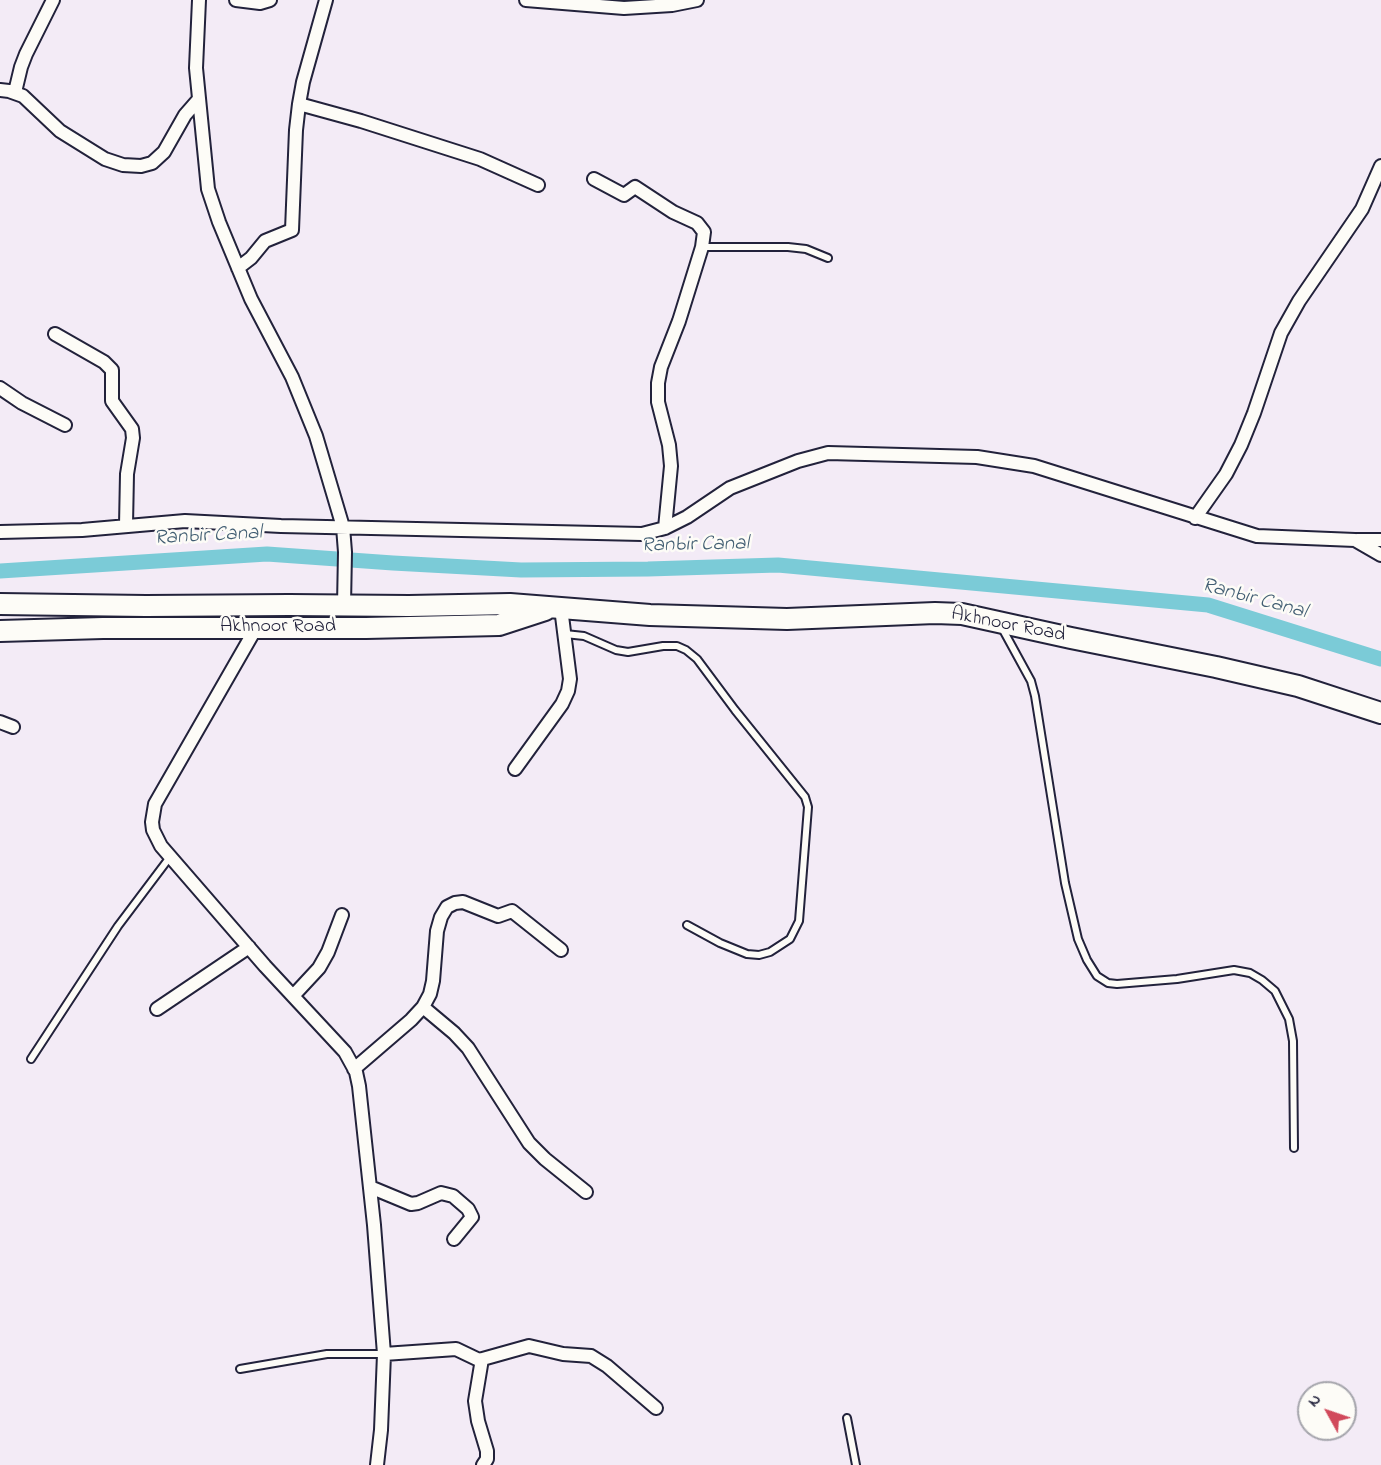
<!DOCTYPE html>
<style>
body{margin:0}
#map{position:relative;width:1381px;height:1465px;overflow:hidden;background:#f3ebf6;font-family:"Indie Flower",sans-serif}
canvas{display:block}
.north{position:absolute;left:1297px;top:1381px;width:60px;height:60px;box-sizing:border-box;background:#fdfcf7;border:2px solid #a5a5ac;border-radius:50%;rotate:310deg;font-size:16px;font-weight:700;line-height:24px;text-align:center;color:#22223b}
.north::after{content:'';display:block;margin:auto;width:21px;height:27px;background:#d1495b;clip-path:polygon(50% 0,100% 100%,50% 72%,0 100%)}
</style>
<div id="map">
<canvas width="1381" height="1465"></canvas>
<div class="north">N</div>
</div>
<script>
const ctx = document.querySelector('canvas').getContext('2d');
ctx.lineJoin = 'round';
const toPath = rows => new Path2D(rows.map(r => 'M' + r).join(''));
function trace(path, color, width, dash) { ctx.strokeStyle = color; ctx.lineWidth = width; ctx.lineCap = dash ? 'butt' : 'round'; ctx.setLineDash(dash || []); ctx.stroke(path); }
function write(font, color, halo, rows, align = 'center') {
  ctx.font = font + ' "Indie Flower",sans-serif'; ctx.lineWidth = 5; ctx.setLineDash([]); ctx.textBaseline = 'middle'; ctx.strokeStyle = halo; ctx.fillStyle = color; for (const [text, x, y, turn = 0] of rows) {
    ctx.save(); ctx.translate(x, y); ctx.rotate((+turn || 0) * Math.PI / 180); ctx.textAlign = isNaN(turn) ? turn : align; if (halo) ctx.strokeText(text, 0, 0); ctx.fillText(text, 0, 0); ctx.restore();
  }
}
const canal = toPath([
 [0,571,267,554,393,563,521,570,648,569,778,565,1208,605,1381,659]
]);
const service = toPath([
 [702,247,788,247,806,249,828,258],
 [1002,628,1031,681,1035,696,1065,883,1078,939,1087,960,1097,976,1108,983,1117,984,1177,979,1234,970,1250,973,1262,980,1275,991,1289,1019,1293,1041,1294,1148],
 [565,634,584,636,616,650,628,652,663,646,677,646,686,650,697,659,735,710,805,797,808,807,799,921,790,939,770,952,759,955,747,954,720,943,687,925],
 [31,1059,118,926,170,857],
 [240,1369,327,1354,384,1354],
 [847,1418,856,1465]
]);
const minor = toPath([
 [199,0,196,68,208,189,219,222,251,299,292,377,316,436,343,527,345,552,344,605],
 [236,0,260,3,270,0],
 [526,0,624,8,672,5,697,0],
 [0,90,9,91,23,96,60,131,105,159,123,165,141,166,152,163,164,152,185,115,199,99],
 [15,92,21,67,26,54,53,0],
 [299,104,361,121,480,159,538,185],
 [594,179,624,195,635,187,673,212,697,223,704,232,702,247,679,321,661,367,658,383,658,402,669,445,671,466,665,528],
 [238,268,251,258,265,241,292,230,296,130,299,104,303,82,326,0],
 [55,334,104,362,112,370,112,401,132,429,133,438,127,474,126,525],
 [0,388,22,403,65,425],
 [1195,518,1226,474,1241,445,1254,413,1281,333,1299,301,1362,209,1381,166],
 [0,532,82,530,185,521,281,526,642,534,665,528,687,517,730,488,798,461,828,453,977,457,1034,466,1257,536,1355,540,1381,555],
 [1357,540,1381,540],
 [256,628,155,804,152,822,153,830,161,846,265,966,345,1052,356,1072,359,1086,374,1225,384,1354,381,1430,377,1465],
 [0,722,13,727],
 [515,769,562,704,568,691,570,679,561,608],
 [293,996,319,968,328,952,342,915],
 [423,1007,454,1033,468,1048,529,1143,545,1159,586,1192],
 [157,1009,249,947],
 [354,1069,411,1020,423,1007,430,994,433,981,437,931,441,917,447,907,455,903,463,902,498,916,512,911,561,950],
 [370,1187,411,1204,418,1203,441,1193,453,1196,468,1209,472,1217,454,1239],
 [384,1354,456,1349,479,1360,529,1346,563,1354,591,1356,607,1366,656,1408],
 [482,1359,475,1401,478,1421,487,1451,487,1459,483,1465]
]);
const trunk = toPath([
 [0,604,146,606,289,605,409,606,510,604,650,615,787,619,935,613,962,614,1071,638,1216,667,1298,686,1381,713],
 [0,631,103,628,366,628,499,625,545,610]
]);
const streetNames = [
 ["Akhnoor Road",1008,626,11],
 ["Akhnoor Road",278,628]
];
const waterNames = [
 ["Ranbir Canal",208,537,-3],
 ["Ranbir Canal",695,546,-1],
 ["Ranbir Canal",1254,600,15]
];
trace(canal, '#7bcbd7', 15);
trace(service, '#22223b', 10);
trace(minor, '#22223b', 16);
trace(trunk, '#22223b', 24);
trace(service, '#fdfcf7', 6);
trace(minor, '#fdfcf7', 12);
trace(trunk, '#fdfcf7', 20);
write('20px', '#22223b', '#fdfcf7', streetNames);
write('italic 21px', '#415d72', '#fdfcf7', waterNames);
</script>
